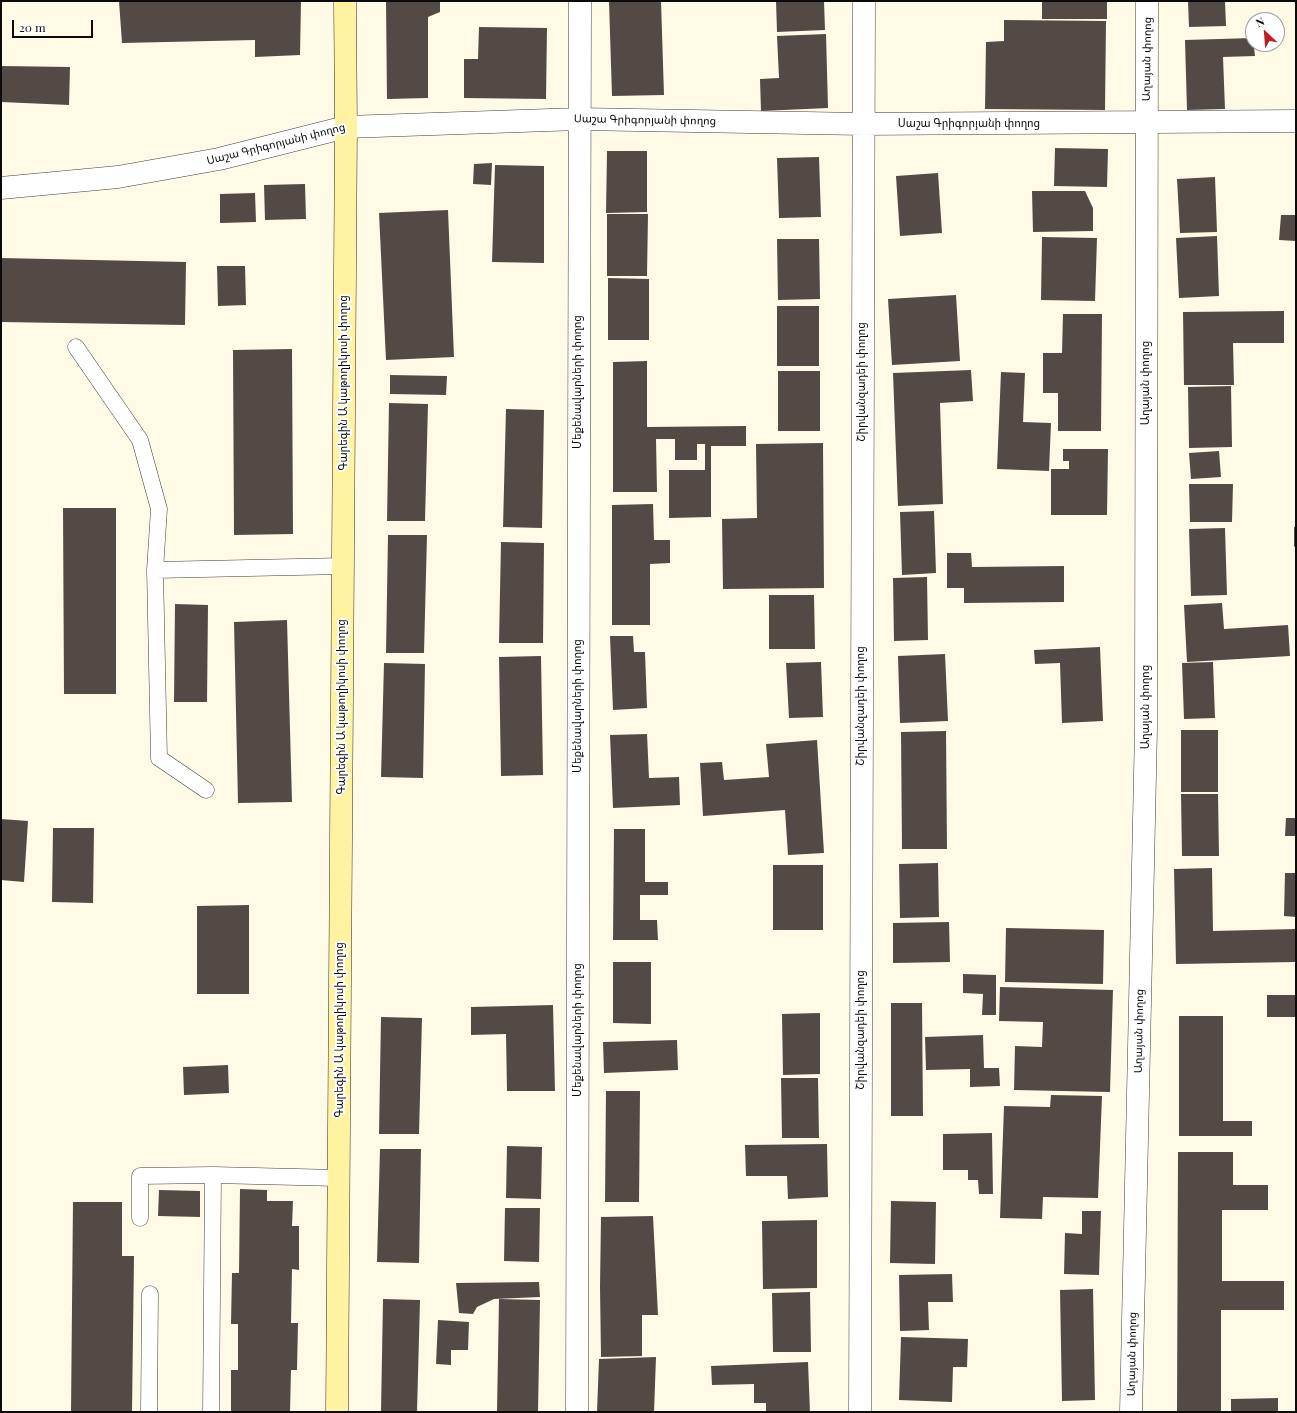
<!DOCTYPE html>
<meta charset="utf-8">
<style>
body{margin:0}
#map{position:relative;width:1297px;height:1413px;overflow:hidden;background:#fffae6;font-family:"Playfair Display",serif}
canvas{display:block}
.frame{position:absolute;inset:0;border:2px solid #0a0a0a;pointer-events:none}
.north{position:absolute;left:1245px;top:12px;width:40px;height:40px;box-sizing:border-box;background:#fff;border:1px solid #9d9d9d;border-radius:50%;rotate:334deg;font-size:11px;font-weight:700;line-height:16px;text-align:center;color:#0a0a0a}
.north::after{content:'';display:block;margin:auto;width:14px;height:18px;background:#c11b26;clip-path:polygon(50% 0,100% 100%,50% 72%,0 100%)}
.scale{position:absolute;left:12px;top:20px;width:81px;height:18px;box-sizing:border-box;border:2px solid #0a0a0a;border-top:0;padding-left:5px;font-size:12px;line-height:14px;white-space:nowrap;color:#0a0a0a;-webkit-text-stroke:3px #fff;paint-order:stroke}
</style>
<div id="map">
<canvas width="1297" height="1413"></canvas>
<div class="frame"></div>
<div class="north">N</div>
<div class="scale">20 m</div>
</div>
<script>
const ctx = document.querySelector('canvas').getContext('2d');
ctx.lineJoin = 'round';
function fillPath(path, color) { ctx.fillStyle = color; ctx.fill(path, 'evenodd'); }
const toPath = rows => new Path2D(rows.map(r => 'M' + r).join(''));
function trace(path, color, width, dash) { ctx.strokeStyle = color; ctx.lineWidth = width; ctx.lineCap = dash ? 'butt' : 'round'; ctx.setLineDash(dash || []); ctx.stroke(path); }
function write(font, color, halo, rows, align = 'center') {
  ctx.font = font + ' "Playfair Display","Noto Sans Armenian",serif'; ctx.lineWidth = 4; ctx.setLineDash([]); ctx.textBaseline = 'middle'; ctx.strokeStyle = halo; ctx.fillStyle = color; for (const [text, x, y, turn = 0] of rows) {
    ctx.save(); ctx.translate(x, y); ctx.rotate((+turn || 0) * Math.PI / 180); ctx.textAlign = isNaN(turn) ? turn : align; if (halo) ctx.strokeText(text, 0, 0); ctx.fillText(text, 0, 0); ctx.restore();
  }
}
const building = toPath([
 [119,1,301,1,300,55,255,57,255,40,122,43],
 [386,1,440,1,440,12,428,17,428,98,387,99],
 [609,1,661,1,664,95,612,96],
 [776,1,824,1,825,30,777,32],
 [1042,1,1107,1,1107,19,1042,19],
 [1188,1,1225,1,1226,26,1189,27],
 [1004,20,1106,21,1105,110,985,109,986,42,1004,41],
 [479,27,547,28,546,99,464,98,464,59,478,59],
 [826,34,828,108,761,111,760,79,779,78,777,36],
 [1253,38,1255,56,1223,57,1225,109,1187,110,1185,40],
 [1,66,70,67,69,105,1,102],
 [1055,148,1108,149,1107,187,1054,186],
 [607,151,647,151,647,212,606,213],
 [819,157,821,217,779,218,777,158],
 [492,163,491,185,473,184,474,164],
 [495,165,544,166,544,263,492,262],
 [938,173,942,233,900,236,896,176],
 [1215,177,1217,232,1180,233,1177,179],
 [305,184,306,219,265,220,264,185],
 [1032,191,1085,191,1093,208,1093,231,1033,232],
 [255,193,256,222,220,223,220,194],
 [448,210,454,357,386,360,379,213],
 [607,214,648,214,647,276,607,276],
 [1281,215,1296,215,1296,241,1279,240],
 [1217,236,1219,296,1179,298,1176,238],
 [1042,237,1097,238,1095,301,1041,300],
 [777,239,819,239,820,299,778,300],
 [1,258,186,262,185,325,1,322],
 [217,266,245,266,246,305,218,306],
 [608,278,649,279,649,340,608,340],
 [956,295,960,361,892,365,888,299],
 [777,306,819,306,819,366,777,366],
 [1284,311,1284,343,1233,343,1234,385,1184,385,1183,312],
 [1063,314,1102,314,1101,431,1058,431,1058,393,1043,393,1043,353,1062,353],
 [292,349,293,534,234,535,233,350],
 [647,361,647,427,746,426,746,446,711,446,711,517,669,518,669,470,705,470,705,444,697,444,697,460,675,460,675,439,656,439,657,492,613,492,613,362],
 [971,370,973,401,940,403,943,504,898,506,893,373],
 [778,371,820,371,820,431,778,431],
 [1001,372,1025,373,1023,422,1051,423,1049,471,997,469],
 [390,375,447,376,446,395,390,394],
 [1231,386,1232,447,1189,448,1188,387],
 [389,403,428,404,425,521,387,521],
 [506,409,544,410,542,528,503,527],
 [823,443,824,588,723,589,722,519,757,518,756,444],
 [1063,449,1108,449,1107,515,1051,515,1051,469,1069,469,1069,461,1063,461],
 [1219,451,1221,477,1191,479,1189,453],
 [1189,484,1233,484,1232,522,1190,522],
 [653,504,654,540,670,540,670,563,650,564,650,625,612,625,612,505],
 [63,508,116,508,116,694,64,694],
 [934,511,936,573,902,575,900,512],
 [1294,527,1296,527,1296,546,1294,547],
 [1225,528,1227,595,1191,596,1189,529],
 [388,535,427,535,424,653,386,653],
 [501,542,544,543,543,643,499,643],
 [947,553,971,553,972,567,1064,566,1064,602,964,603,964,588,947,588],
 [927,577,928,640,894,641,893,578],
 [769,595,814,595,815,649,769,649],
 [1222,603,1224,629,1288,625,1290,656,1187,662,1184,605],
 [175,604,208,605,207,702,174,702],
 [287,620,292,802,238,803,234,622],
 [610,636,633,636,634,652,645,652,647,708,613,710],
 [1100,647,1103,721,1062,723,1060,663,1035,664,1034,650],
 [945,654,948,721,900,723,898,656],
 [541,656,543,775,501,776,499,657],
 [821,662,823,717,789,718,786,663],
 [1213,662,1215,718,1184,719,1182,663],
 [384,663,425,664,423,778,381,777],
 [1181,730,1218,730,1218,792,1181,792],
 [946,731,947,849,902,849,901,732],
 [647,734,649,778,679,777,680,805,613,808,610,735],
 [817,740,824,853,788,855,785,810,703,816,700,763,722,762,724,780,769,777,766,744],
 [1181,794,1218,794,1219,856,1182,856],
 [1286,818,1296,818,1296,836,1285,836],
 [1,819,28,821,24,882,1,880],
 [53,828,94,828,93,903,52,902],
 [614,829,645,829,645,882,668,882,668,895,640,895,640,920,657,920,658,940,613,940],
 [938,863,939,917,900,918,899,864],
 [773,865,823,865,823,930,773,930],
 [1212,868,1213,931,1296,929,1296,962,1176,964,1174,869],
 [1285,873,1296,873,1296,917,1284,916],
 [249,905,249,994,197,994,197,906],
 [949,922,950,962,893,963,893,923],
 [1006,928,1104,930,1103,984,1005,982],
 [613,962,651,962,651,1024,613,1023],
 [963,974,996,975,996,1015,982,1015,983,994,963,993],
 [1000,987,1113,990,1110,1092,1014,1090,1015,1046,1042,1047,1043,1022,999,1021],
 [1267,995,1296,995,1296,1017,1267,1017],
 [891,1003,922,1003,923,1116,891,1116],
 [553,1005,555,1091,507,1091,506,1034,471,1035,471,1007],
 [820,1013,820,1074,783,1075,782,1014],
 [1179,1016,1223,1016,1223,1121,1252,1121,1252,1136,1179,1136],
 [381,1017,422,1018,419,1134,379,1134],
 [983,1035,984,1068,999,1068,1000,1086,970,1087,970,1069,926,1070,925,1037],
 [677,1040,678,1070,604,1073,603,1042],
 [228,1065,229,1093,184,1095,183,1067],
 [781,1078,818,1078,819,1138,782,1138],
 [606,1091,640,1091,639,1202,605,1202],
 [1051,1095,1102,1096,1098,1198,1043,1197,1042,1219,1000,1218,1004,1106,1050,1107],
 [992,1133,993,1194,979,1194,978,1180,968,1180,968,1170,943,1170,943,1134],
 [827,1144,828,1197,788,1199,787,1176,746,1176,745,1145],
 [507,1146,542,1147,541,1199,506,1198],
 [380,1149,421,1149,419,1263,377,1262],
 [1178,1152,1233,1152,1233,1185,1268,1185,1268,1210,1222,1210,1222,1281,1284,1281,1284,1310,1221,1310,1221,1412,1177,1412],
 [240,1189,267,1190,267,1201,293,1201,292,1226,299,1226,299,1270,292,1269,291,1323,298,1323,297,1370,291,1370,290,1412,231,1412,231,1370,238,1370,238,1324,231,1324,232,1273,239,1273],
 [159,1190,200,1191,200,1217,158,1216],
 [891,1201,936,1202,935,1264,890,1263],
 [73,1202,122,1202,122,1256,134,1256,132,1412,71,1412],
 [505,1208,540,1208,539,1262,504,1261],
 [1082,1211,1101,1211,1099,1275,1064,1274,1065,1233,1082,1234],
 [653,1216,658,1315,642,1315,642,1356,601,1357,600,1287,601,1217],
 [817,1220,817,1288,763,1289,762,1221],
 [952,1274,953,1302,928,1302,929,1330,900,1331,899,1275],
 [539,1282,540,1297,494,1299,477,1307,473,1314,459,1313,456,1283],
 [1093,1289,1095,1400,1062,1401,1060,1290],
 [810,1292,811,1352,773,1352,772,1293],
 [383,1299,420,1300,417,1412,381,1412],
 [499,1299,540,1300,538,1412,497,1412],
 [438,1320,469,1322,468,1350,451,1350,451,1365,436,1364],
 [901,1337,968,1339,967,1367,953,1367,952,1402,899,1400],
 [656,1357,654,1412,597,1412,599,1359],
 [808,1362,810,1412,766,1412,766,1403,754,1403,754,1384,712,1385,711,1366],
 [1278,1398,1278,1412,1231,1412,1231,1399]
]);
const lane = toPath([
 [76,347,140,440,159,509,155,570],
 [206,790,159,758,155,570,343,566],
 [140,1218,140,1176,213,1175],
 [149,1412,150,1294],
 [211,1412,213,1175,339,1178]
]);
const street = toPath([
 [1,188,118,177,219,159,346,127,579,119,862,124,1296,121],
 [577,1412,580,1],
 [860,1412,864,1],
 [1131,1412,1146,729,1147,1]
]);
const secondary = toPath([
 [337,1412,346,127,345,1]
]);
const streetNames = [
 ["Աղայան փողոց",1147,59,-89],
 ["Սաշա Գրիգորյանի փողոց",645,120,1],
 ["Սաշա Գրիգորյանի փողոց",969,124],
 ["Սաշա Գրիգորյանի փողոց",276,144,-14],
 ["Մեքենավարների փողոց",578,382,-90],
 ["Շիրվանզադեի փողոց",862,382,-90],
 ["Գարեգին Ա կաթողիկոսի փողոց",344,383,-90],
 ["Աղայան փողոց",1146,383,-90],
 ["Մեքենավարների փողոց",578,706,-90],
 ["Շիրվանզադեի փողոց",861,706,-90],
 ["Գարեգին Ա կաթողիկոսի փողոց",342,707,-90],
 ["Աղայան փողոց",1146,707,-90],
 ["Գարեգին Ա կաթողիկոսի փողոց",340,1030,-90],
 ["Մեքենավարների փողոց",578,1030,-90],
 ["Շիրվանզադեի փողոց",861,1030,-90],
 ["Աղայան փողոց",1139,1031,-89],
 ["Աղայան փողոց",1132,1354,-89]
];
fillPath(building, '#534a46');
trace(lane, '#3d3d3d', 17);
trace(street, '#3d3d3d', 23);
trace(secondary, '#2c2c2c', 23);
trace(lane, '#fff', 16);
trace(street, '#fff', 22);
trace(secondary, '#fff3a1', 22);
write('11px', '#0a0a0a', '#fff', streetNames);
</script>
